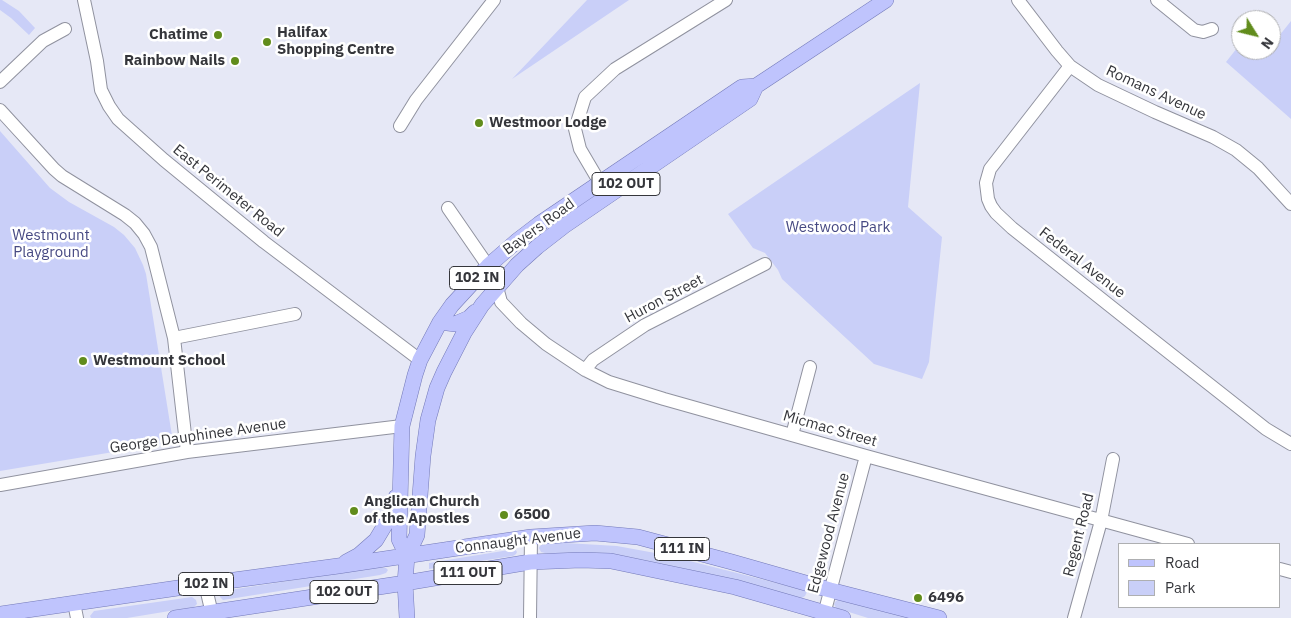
<!DOCTYPE html>
<style>
body{margin:0}
#map{position:relative;width:1291px;height:618px;overflow:hidden;background:#e6e8f6;font-family:"IBM Plex Sans",sans-serif}
canvas{display:block}
.legend{position:absolute;left:1118px;top:543px;width:162px;height:65px;box-sizing:border-box;background:#fff;border:1px solid #aeafb1;margin:0;padding:6px 9px;list-style:none;font-size:15px;color:#35363b}
.legend li{display:flex;align-items:center;gap:10px;height:25px}
.legend b{width:25px;border:1px solid #aeafb1}
.north{position:absolute;left:1231px;top:10px;width:50px;height:50px;box-sizing:border-box;background:#fff;border:1px solid #aeafb1;border-radius:50%;rotate:126deg;font-size:14px;font-weight:700;line-height:20px;text-align:center;color:#35363b}
.north::after{content:'';display:block;margin:auto;width:18px;height:22px;background:#618c1c;clip-path:polygon(50% 0,100% 100%,50% 72%,0 100%)}
</style>
<div id="map">
<canvas width="1291" height="618"></canvas>
<ul class="legend">
<li><b style="height:6px;background:#bfc4fd"></b>Road</li>
<li><b style="height:14px;background:#c9cff8"></b>Park</li>
</ul>
<div class="north">N</div>
</div>
<script>
const ctx = document.querySelector('canvas').getContext('2d');
ctx.lineJoin = 'round';
function fillPath(path, color) { ctx.fillStyle = color; ctx.fill(path, 'evenodd'); }
const toPath = rows => new Path2D(rows.map(r => 'M' + r).join(''));
function trace(path, color, width, dash) { ctx.strokeStyle = color; ctx.lineWidth = width; ctx.lineCap = dash ? 'butt' : 'round'; ctx.setLineDash(dash || []); ctx.stroke(path); }
function write(font, color, halo, rows, align = 'center') {
  ctx.font = font + ' "IBM Plex Sans",sans-serif'; ctx.lineWidth = 5; ctx.setLineDash([]); ctx.textBaseline = 'middle'; ctx.strokeStyle = halo; ctx.fillStyle = color; for (const [text, x, y, turn = 0] of rows) {
    ctx.save(); ctx.translate(x, y); ctx.rotate((+turn || 0) * Math.PI / 180); ctx.textAlign = isNaN(turn) ? turn : align; if (halo) ctx.strokeText(text, 0, 0); ctx.fillText(text, 0, 0); ctx.restore();
  }
}
const green = toPath([
 [0,0,2,0,19,11,35,28,29,35,11,18,0,10],
 [587,0,629,0,512,79],
 [1291,21,1291,119,1226,62,1241,43,1241,50,1261,50,1265,54,1268,50,1271,50,1271,46],
 [920,83,908,207,942,237,929,362,922,379,874,364,782,279,778,270,765,253,753,248,728,214],
 [0,131,50,188,69,202,114,227,124,235,135,248,143,265,146,274,173,442,0,471],
 [548,542,617,546,666,555,804,590,807,592,805,596,802,598,682,568,620,555,607,554,545,553,541,552,539,548,542,543],
 [515,549,517,552,516,554,513,556,429,569,429,563],
 [379,567,386,568,388,570,386,573,380,575,223,600,220,597,219,593,223,591],
 [192,597,196,600,197,604,194,607,127,618,91,618,90,616,94,611],
 [839,599,912,618,868,618,836,608,834,604,836,601]
]);
const minor = toPath([
 [84,0,97,61,101,90,109,106,118,119,164,160,264,242,420,360],
 [1018,0,1057,51,1070,66,1098,85,1155,112,1213,137,1236,150,1258,168,1291,204],
 [1157,0,1194,30,1203,32,1212,29],
 [1070,66,990,169,986,183,988,199,991,206,996,213,1012,228,1148,336,1266,429,1291,444],
 [0,82,43,41,65,29],
 [0,110,54,169,62,176,125,215,135,223,144,234,151,247,174,338,187,452],
 [400,126,416,100,494,0],
 [600,183,580,149,575,129,585,97,615,69,726,0],
 [448,208,488,266],
 [497,287,501,302,521,323,546,344,585,370,609,382,664,399,866,456,1188,544],
 [174,338,295,314],
 [585,370,593,360,645,325,765,264],
 [792,435,810,367],
 [0,485,187,452,402,426],
 [1280,569,1291,572],
 [205,584,213,618],
 [74,603,77,618],
 [530,618,531,537],
 [823,618,866,456],
 [1074,618,1101,521,1113,459]
]);
const major = toPath([
 [440,322,455,324,469,318,475,312],
 [407,556,399,539,402,426,415,375,420,360,440,322,452,305,488,266,518,240,539,224,742,87,756,86,886,0],
 [346,562,359,555,376,540,388,520,396,497],
 [0,614,205,584,338,566,531,537,595,533,638,537,732,562,830,590,939,618],
 [175,618,405,583,530,562,581,560,611,561,735,587,843,618],
 [407,618,405,583,407,556,417,535,423,456,428,420,437,388,444,372,464,333,482,305,517,265,537,247,564,226,750,99,756,86]
]);
const markers = [
 [218,35,5,"#618c1c"],
 [267,42,5,"#618c1c"],
 [235,61,5,"#618c1c"],
 [479,123,5,"#618c1c"],
 [83,361,5,"#618c1c"],
 [354,511,5,"#618c1c"],
 [504,515,5,"#618c1c"],
 [918,598,5,"#618c1c"]
];
const shields = [
 [626,184,68],
 [477,278,55],
 [682,549,55],
 [468,573,68],
 [206,584,55],
 [344,592,68]
];
const shieldNames = [
 ["102 OUT",626,184],
 ["102 IN",477,278],
 ["111 IN",682,549],
 ["111 OUT",468,573],
 ["102 IN",206,584],
 ["102 OUT",344,592]
];
const poiNames = [
 ["Halifax",277,33],
 ["Shopping Centre",277,50],
 ["Chatime",208,35,"right"],
 ["Rainbow Nails",225,61,"right"],
 ["Westmoor Lodge",489,123],
 ["Westmount School",93,361],
 ["Anglican Church",364,502],
 ["of the Apostles",364,519],
 ["6500",514,515],
 ["6496",928,598]
];
const streetNames = [
 ["Romans Avenue",1156,93,25],
 ["East Perimeter Road",228,191,39],
 ["Bayers Road",539,227,-36],
 ["Federal Avenue",1082,263,38],
 ["Huron Street",664,299,-28],
 ["Micmac Street",830,429,16],
 ["George Dauphinee Avenue",198,436,-8],
 ["Edgewood Avenue",829,533,-75],
 ["Regent Road",1079,535,-76],
 ["Connaught Avenue",518,541,-7]
];
const parkNames = [
 ["Westwood Park",838,228],
 ["Westmount",51,236],
 ["Playground",51,253]
];
fillPath(green, '#c9cff8');
trace(minor, '#90929f', 14);
trace(major, '#7379b8', 16);
trace(minor, '#fff', 12);
trace(major, '#bfc4fd', 15);
for (const [x, y, r, color] of markers) { const dot = new Path2D(); dot.arc(x, y, r, 0, 2 * Math.PI); ctx.fillStyle = color; ctx.fill(dot); trace(dot, '#fff', 2); }
for (const [x, y, w] of shields) { const box = new Path2D(); box.roundRect(x - w / 2, y - 11.5, w, 23, 4); ctx.fillStyle = '#fff'; ctx.fill(box); trace(box, '#35363b', 1); }
write('bold 14px', '#35363b', null, shieldNames);
write('bold 15px', '#35363b', '#fff', poiNames, 'left');
write('15px', '#35363b', '#fff', streetNames);
write('15px', '#474a83', '#fff', parkNames);
</script>
